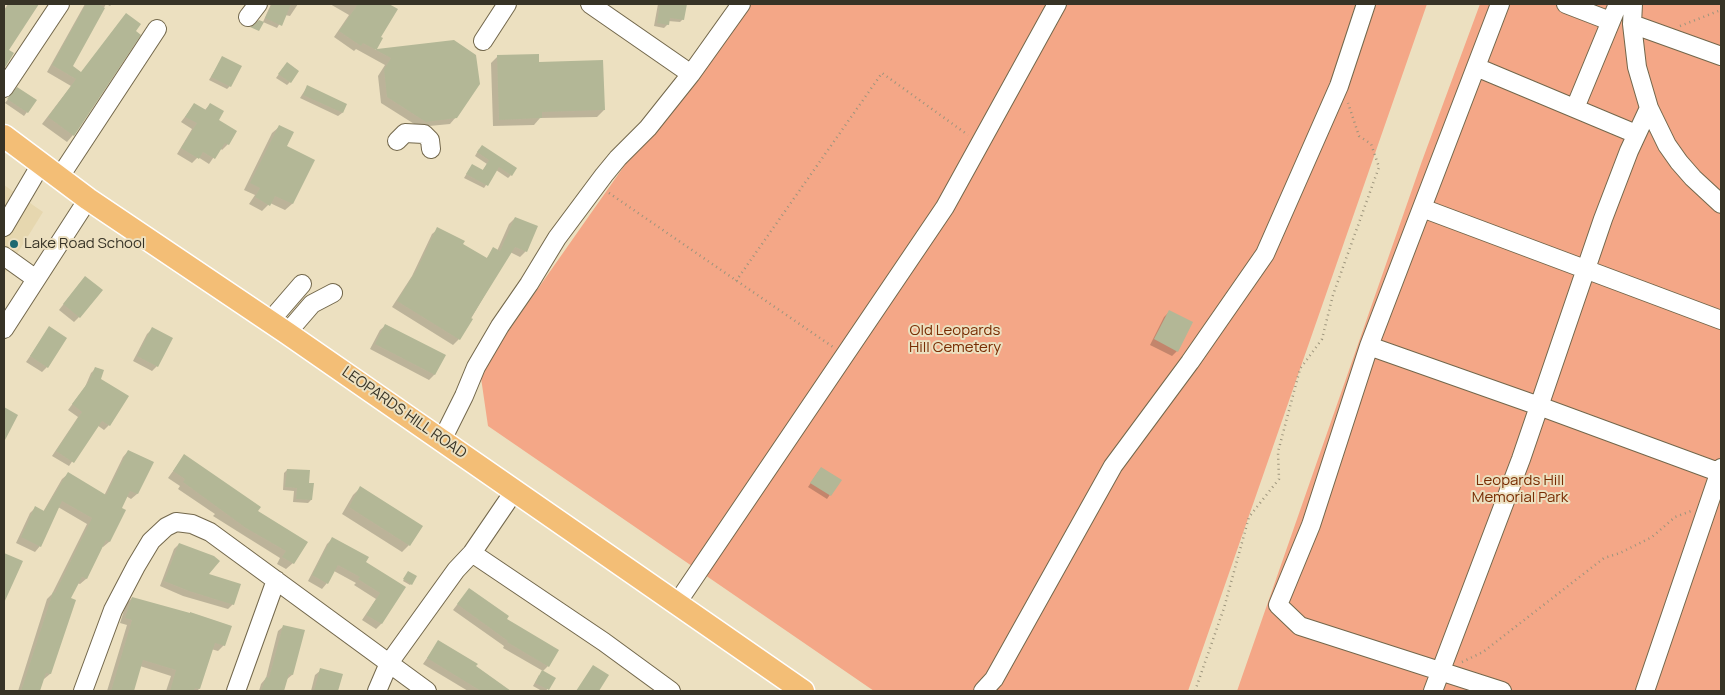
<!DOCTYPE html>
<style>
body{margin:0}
#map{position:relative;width:1725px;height:695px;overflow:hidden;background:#ece0c0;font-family:Manrope,sans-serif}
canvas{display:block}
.frame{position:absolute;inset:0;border:5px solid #373326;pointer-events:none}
</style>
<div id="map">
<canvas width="1725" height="695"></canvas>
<div class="frame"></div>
</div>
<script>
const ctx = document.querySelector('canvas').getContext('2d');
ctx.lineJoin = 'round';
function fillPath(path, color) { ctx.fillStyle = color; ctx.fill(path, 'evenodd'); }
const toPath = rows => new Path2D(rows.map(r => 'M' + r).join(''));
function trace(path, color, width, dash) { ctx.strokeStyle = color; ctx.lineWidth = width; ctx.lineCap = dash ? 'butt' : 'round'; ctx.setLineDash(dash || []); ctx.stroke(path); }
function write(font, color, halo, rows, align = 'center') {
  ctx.font = font + ' Manrope,sans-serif'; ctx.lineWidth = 4; ctx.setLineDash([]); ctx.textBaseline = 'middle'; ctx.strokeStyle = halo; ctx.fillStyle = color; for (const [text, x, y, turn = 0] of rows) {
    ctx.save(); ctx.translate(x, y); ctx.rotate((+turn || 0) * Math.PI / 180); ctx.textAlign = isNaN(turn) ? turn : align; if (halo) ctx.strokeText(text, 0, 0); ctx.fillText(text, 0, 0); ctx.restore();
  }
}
const built = toPath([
 [4,185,43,212,4,275]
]);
const green = toPath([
 [738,4,1427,4,1188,691,874,691,488,426,480,371],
 [1480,4,1721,4,1721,691,1237,691,1422,161]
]);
const shadow = toPath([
 [8,4,38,4,7,50,13,54,4,67,4,10],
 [85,4,112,4,110,6,106,4,71,67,81,73,126,14,134,31,139,35,73,135,67,142,42,124,71,86,47,72],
 [271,4,298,4,290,16,285,15,277,28,263,22],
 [330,4,387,4,396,9,379,37,381,39,375,50,454,42,456,117,450,124,419,127,381,103,378,76,385,65,356,49,354,51,334,37,349,15],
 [658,4,685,5,683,19,680,22,668,21,668,24,664,28,654,26],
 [498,56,538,63,604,110,597,117,540,118,534,125,493,126,491,63],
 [222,58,230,86,227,89,209,80],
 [284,67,290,82,287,85,276,78],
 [307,87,345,104,342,113,338,116,300,98],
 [14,92,27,112,24,116,5,103],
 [210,104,217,120,236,131,228,144,222,150,220,148,209,164,198,157,192,163,177,154,192,129,181,122,194,105,205,110],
 [279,127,285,147,313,161,292,204,285,210,270,203,262,211,249,204,255,195,244,190,272,133],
 [479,149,511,175,508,178,496,170,484,188,464,178,472,165,482,171,487,164,475,156],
 [515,218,526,251,520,257,510,252,459,339,453,345,392,307,412,276,432,234,438,229,486,259,494,249,497,251,509,224],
 [80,283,79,317,74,322,59,310],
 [1170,311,1177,351,1172,356,1150,345,1164,317],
 [386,325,444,355,434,375,429,380,370,349,380,330],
 [49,328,47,367,42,372,26,362],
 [152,329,157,366,152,371,133,361,147,334],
 [96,368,109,425,104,430,97,425,69,466,52,456,78,417,68,410,85,387,91,373],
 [128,451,152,462,137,494,131,499,126,496,120,509,124,511,109,542,103,547,102,546,86,579,80,584,77,583,69,599,64,633,50,674,44,679,43,679,39,691,18,691,47,599,52,594,87,524,58,507,40,546,35,552,16,543,30,513,35,508,43,512,62,479,68,474,104,496,123,457],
 [184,456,256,512,306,543,293,563,286,569,277,564,280,558,213,516,215,514,178,489,180,486,168,478],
 [287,470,308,484,311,500,308,503,293,502,294,491,283,490,284,473],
 [818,472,840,480,827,499,808,487],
 [360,488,409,545,402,552,342,514,353,495],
 [332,539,364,562,404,588,381,624,376,629,362,620,376,599,354,585,356,583,334,571,327,583,322,589,308,581,327,544],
 [179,544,233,604,228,609,183,596,160,586,174,549],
 [407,574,411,584,410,585,403,581],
 [469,589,505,619,548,666,543,671,503,648,504,646,453,610],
 [132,598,224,645,218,651,211,649,199,689,197,691,166,691,171,676,140,666,132,691,107,691,127,625,120,623,126,604],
 [284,626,303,631,292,675,286,680,283,691,259,691,261,684,266,678,278,631],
 [439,641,475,666,509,691,468,691,423,664],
 [321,670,341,675,337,691,311,691,315,675],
 [539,675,554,678,546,691,542,691,533,686]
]);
const building = toPath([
 [9,4,39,4,9,50,14,53,4,69,4,11],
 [86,4,98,4,105,8,73,66,81,72,126,13,141,24,136,31,141,35,74,136,48,117,76,79,52,65],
 [272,4,291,4,282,26,265,18],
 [358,4,389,4,398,9,381,37,383,38,377,49,454,40,476,55,480,84,457,118,426,122,387,97,384,69,391,58,363,43,361,46,339,31],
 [660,4,687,4,684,20,670,18,669,25,657,23],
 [259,20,264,22,259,31,250,27],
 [539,54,539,62,603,60,605,110,542,112,542,118,499,120,497,55],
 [222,56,242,66,231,87,211,77],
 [287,62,299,71,291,83,278,74],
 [307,85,347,104,343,113,303,95],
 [17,87,37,100,28,113,7,99],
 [194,103,206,110,210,103,224,111,219,120,237,131,229,145,225,143,215,159,203,152,199,159,181,148,197,123,185,117],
 [279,125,294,132,287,146,315,160,293,204,275,196,270,206,255,197,260,188,250,183],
 [482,145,517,168,512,176,499,167,488,186,466,174,472,164,483,170,489,160,477,152],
 [515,217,538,226,527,252,515,247,471,318,473,319,460,340,397,301,417,269,437,227,465,241,463,244,487,258,493,247,500,251],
 [85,276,103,290,80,318,63,304],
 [1169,310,1193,322,1178,352,1154,339],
 [385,324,446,355,435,375,375,344],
 [49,326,67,338,48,368,30,356],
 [152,327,173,338,158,367,137,356],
 [95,367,104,370,101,379,129,396,110,426,102,421,74,463,56,451,82,412,72,404,89,381],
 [4,407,18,415,4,442],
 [128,450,154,462,138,494,130,491,122,508,126,510,110,542,106,540,87,579,82,577,71,598,76,600,51,674,46,673,40,691,21,691,53,592,55,593,92,518,62,501,41,547,21,537,35,506,44,511,68,472,106,495],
 [184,454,261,507,258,511,308,542,294,564,282,557,286,551,246,528,183,482,185,479,173,471],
 [821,467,842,480,831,496,810,483],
 [287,469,310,470,309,483,314,483,312,500,296,499,297,488,285,487],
 [360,486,423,526,410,546,349,507],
 [332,537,369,557,366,562,406,587,382,624,366,615,380,593,358,579,360,577,338,565,328,584,312,575],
 [179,543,214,556,220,561,209,574,241,584,234,605,189,591,164,581],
 [4,553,23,561,4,603],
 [408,571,417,576,412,585,403,579],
 [469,588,509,616,507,619,559,650,549,667,507,642,508,641,457,604],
 [132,597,190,613,190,612,232,626,225,646,215,643,200,689,195,688,194,691,170,691,176,670,143,660,134,691,111,691,132,620,125,618],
 [283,625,305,630,293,675,289,674,284,691,261,691,266,677,269,678],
 [438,640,478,664,476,666,511,691,481,691,427,658],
 [593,665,609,675,599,691,576,691],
 [320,668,343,674,338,691,314,691],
 [542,670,556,678,549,690,535,683]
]);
const path = toPath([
 [1680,26,1721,10],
 [609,193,833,347],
 [736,281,882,73,968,135],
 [1462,662,1483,652,1604,558,1620,553,1652,537,1675,517,1691,511],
 [1195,691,1224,608,1249,517,1279,479,1278,452,1300,369,1322,339,1333,295,1379,167,1371,144,1359,136,1348,103]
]);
const minor = toPath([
 [590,4,691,74],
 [1566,4,1610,21],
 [1633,4,1632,24,1637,67,1649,108,1667,145,1679,162,1693,178,1721,204],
 [248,17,258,4],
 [1632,24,1721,56],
 [483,41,507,4],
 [1476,67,1636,134],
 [4,88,60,4],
 [1575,108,1618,4],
 [397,141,405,133,424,134,430,140,431,149],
 [59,178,157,29],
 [1422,208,1721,320],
 [4,227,41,164],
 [4,256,36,279],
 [270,321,302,284],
 [4,329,88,199],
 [287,333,312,304,333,293],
 [1369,346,1500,4],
 [442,440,464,396,476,367,500,326,529,284,557,238,604,175,618,158,648,128,691,74,741,4],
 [472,553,604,642,671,691],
 [677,603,945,207,1057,4],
 [83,691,113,610,136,566,151,541,166,527,176,522,192,524,210,532,427,691],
 [236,691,276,580],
 [377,691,389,663,456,570,472,553,515,490],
 [983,691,994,679,1113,466,1190,362,1265,254,1339,86,1366,4],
 [1433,691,1521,459,1603,219,1629,151,1649,108],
 [1502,691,1300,626,1278,605,1311,525,1369,346,1539,406,1721,473],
 [1645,691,1721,468]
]);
const major = toPath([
 [4,136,88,199,287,333,803,691]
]);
const markers = [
 [14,244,5,"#1e6971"]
];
const poiNames = [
 ["Lake Road School",24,244]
];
const parkNames = [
 ["Old Leopards",955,331],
 ["Hill Cemetery",955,348],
 ["Leopards Hill",1520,481],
 ["Memorial Park",1520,498]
];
const streetNames = [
 ["LEOPARDS HILL ROAD",404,413,35]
];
fillPath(built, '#e6d7af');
fillPath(green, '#f4a787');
fillPath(shadow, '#0003');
fillPath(building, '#b3b796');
trace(minor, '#72674b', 20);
trace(major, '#fff', 25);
trace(path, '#9c947c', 2.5, [1, 4]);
trace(minor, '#fff', 18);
trace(major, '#f3be76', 22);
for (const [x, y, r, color] of markers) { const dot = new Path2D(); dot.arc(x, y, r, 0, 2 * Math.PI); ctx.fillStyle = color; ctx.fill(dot); trace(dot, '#ece0c0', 2); }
write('15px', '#373326', '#ece0c0', poiNames, 'left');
write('15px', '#782d03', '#ece0c0', parkNames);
write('15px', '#373326', '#ece0c0', streetNames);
</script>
